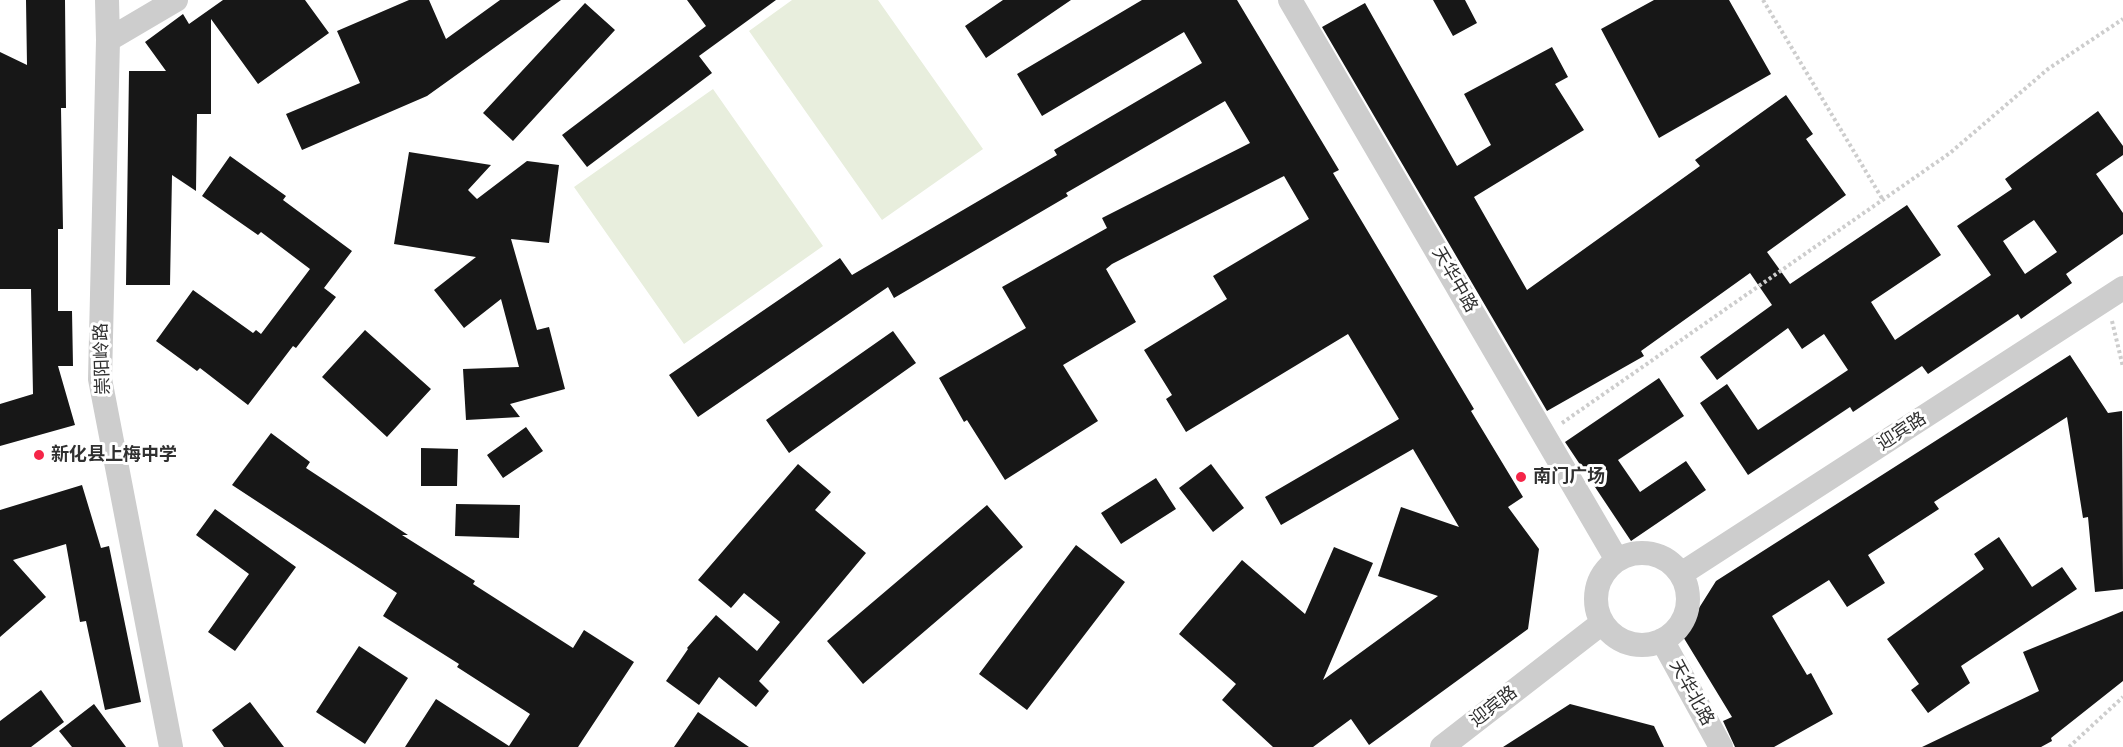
<!DOCTYPE html>
<meta charset="utf-8">
<style>
body{margin:0}
canvas{display:block;background:#fff}
</style>
<canvas width="2123" height="747"></canvas>
<script>
const ctx = document.querySelector('canvas').getContext('2d');
ctx.lineJoin = 'round';
function fillPath(path, color) { ctx.fillStyle = color; ctx.fill(path, 'evenodd'); }
const toPath = rows => new Path2D(rows.map(r => 'M' + r).join(''));
function trace(path, color, width, dash) { ctx.strokeStyle = color; ctx.lineWidth = width; ctx.lineCap = dash ? 'butt' : 'round'; ctx.setLineDash(dash || []); ctx.stroke(path); }
function write(font, color, halo, rows, align = 'center') {
  ctx.font = font + ' Signika,"Noto Sans SC",sans-serif'; ctx.lineWidth = 6; ctx.setLineDash([]); ctx.textBaseline = 'middle'; ctx.strokeStyle = halo; ctx.fillStyle = color; for (const [text, x, y, turn = 0] of rows) {
    ctx.save(); ctx.translate(x, y); ctx.rotate((+turn || 0) * Math.PI / 180); ctx.textAlign = isNaN(turn) ? turn : align; if (halo) ctx.strokeText(text, 0, 0); ctx.fillText(text, 0, 0); ctx.restore();
  }
}
const green = toPath([
 [792,0,878,0,983,149,882,220,749,31],
 [713,89,823,246,684,344,574,187]
]);
const building = toPath([
 [26,0,65,0,66,108,61,108,63,229,58,229,58,311,72,311,73,366,58,366,75,425,0,446,0,404,33,394,31,289,0,289,0,52,27,65],
 [223,0,305,0,329,33,258,84,211,19,211,114,197,114,196,191,172,175,170,285,126,285,129,71,166,71,145,42,183,14,189,24],
 [409,0,429,0,446,39,500,0,561,0,427,96,302,150,286,114,360,83,337,31],
 [687,0,776,0,699,56,712,73,587,167,562,135,706,26],
 [1003,0,1071,0,986,58,965,26],
 [1142,0,1237,0,1339,170,1333,173,1474,409,1471,411,1523,497,1508,507,1539,549,1528,629,1369,745,1351,719,1313,747,1273,747,1222,700,1236,684,1179,634,1242,560,1305,614,1334,547,1373,563,1323,680,1438,596,1378,576,1401,507,1459,527,1413,449,1281,525,1265,497,1399,419,1348,334,1186,432,1166,399,1172,395,1144,350,1227,299,1213,276,1309,219,1284,176,1112,264,1106,269,1136,322,1063,365,1098,421,1005,480,967,420,964,422,939,378,1026,328,1002,287,1107,228,1102,218,1250,143,1225,101,1066,193,1068,196,894,298,888,287,698,417,669,375,840,258,852,275,1057,155,1054,150,1202,63,1184,32,1042,116,1017,74],
 [1433,0,1465,0,1477,23,1453,36],
 [1654,0,1729,0,1771,74,1659,138,1601,29],
 [585,3,615,30,513,141,483,113],
 [1365,3,1457,166,1491,145,1464,94,1552,47,1568,77,1555,84,1584,130,1474,197,1527,290,1700,166,1695,160,1786,95,1813,134,1806,139,1846,195,1767,252,1790,284,1907,205,1941,255,1871,302,1895,340,1991,275,1957,226,2012,189,2005,179,2098,111,2123,146,2123,155,2096,174,2123,213,2123,234,2066,274,2072,283,2021,319,2018,314,1928,374,1922,366,1853,412,1850,407,1748,475,1700,403,1727,384,1758,430,1848,370,1824,334,1802,349,1788,328,1717,380,1700,357,1772,305,1750,273,1641,351,1644,356,1547,411,1322,27],
 [2034,220,2057,252,2025,274,2003,241],
 [409,152,491,165,468,190,477,199,527,161,559,165,549,243,511,239,537,330,549,327,565,389,510,404,520,417,466,420,463,369,519,367,501,299,464,328,434,290,476,257,394,244],
 [230,156,286,196,283,200,352,251,324,288,336,297,296,348,293,346,248,405,200,368,197,371,156,341,193,290,253,333,256,330,261,334,310,269,261,232,258,235,202,196],
 [365,330,431,389,387,437,322,377],
 [893,331,916,363,789,453,766,420],
 [2070,355,2108,413,2122,411,2123,589,2095,592,2088,517,2083,518,2067,417,1934,502,1939,509,1868,555,1885,583,1847,607,1829,580,1772,616,1807,675,1811,673,1833,714,1774,747,1735,747,1723,721,1732,717,1682,635,1716,581],
 [1659,378,1684,416,1618,460,1640,492,1686,461,1706,490,1631,541,1565,442],
 [526,427,543,451,503,478,487,455],
 [271,433,310,462,306,468,408,535,402,535,475,581,473,584,573,648,584,630,634,662,578,747,405,747,436,699,509,746,530,714,457,667,459,664,383,616,397,593,232,485],
 [421,448,458,449,457,486,421,486],
 [798,464,831,492,815,510,866,553,759,681,769,691,756,707,719,677,699,705,666,681,688,649,687,648,716,615,757,651,780,622,744,593,731,608,698,580],
 [1211,464,1244,508,1213,532,1179,488],
 [1156,478,1176,509,1121,544,1101,513],
 [82,485,101,548,109,546,141,702,105,710,86,621,80,622,66,544,13,560,46,597,0,637,0,510],
 [456,504,520,505,519,538,455,536],
 [987,505,1023,547,863,684,827,641],
 [215,509,296,567,235,651,208,632,249,574,196,535],
 [1999,537,2032,587,2062,567,2077,589,1961,666,1970,683,1928,713,1911,690,1919,684,1887,639,1984,569,1974,554],
 [1076,545,1125,582,1027,710,979,674],
 [2123,611,2123,681,2051,738,2052,741,2041,747,1922,747,2039,691,2023,652],
 [359,646,408,678,365,744,316,712],
 [41,690,64,722,31,747,0,747,0,721],
 [250,702,284,747,224,747,212,730],
 [94,704,126,747,72,747,59,731],
 [1570,704,1654,726,1664,747,1503,747],
 [698,712,749,747,674,747]
]);
const path = toPath([
 [1763,0,1883,200],
 [2112,321,2123,367],
 [1562,423,1950,153,2048,69,2123,19],
 [2069,747,2123,697]
]);
const minor = toPath([
 [107,0,108,40,100,379,171,747],
 [1290,0,1617,560],
 [108,40,176,0],
 '1596 599a46 46 0 1 1 92 0a46 46 0 1 1-92 0Z',
 [1681,574,2123,288],
 [1662,640,1721,747],
 [1442,747,1602,623]
]);
const markers = [
 [39,455,6,"#f52548"],
 [1521,477,6,"#f52548"]
];
const streetNames = [
 ["天华中路",1454,280,60],
 ["崇阳岭路",103,359,-92],
 ["迎宾路",1902,432,-33],
 ["天华北路",1691,693,61],
 ["迎宾路",1494,707,-38]
];
const poiNames = [
 ["新化县上梅中学",51,455],
 ["南门广场",1533,477]
];
fillPath(green, '#e8eedd');
fillPath(building, '#171717');
trace(path, '#cdcdcd', 4, [3, 3]);
trace(minor, '#cdcdcd', 24);
for (const [x, y, r, color] of markers) { const dot = new Path2D(); dot.arc(x, y, r, 0, 2 * Math.PI); ctx.fillStyle = color; ctx.fill(dot); trace(dot, '#fff', 2); }
write('18px', '#303030', '#fff', streetNames);
write('bold 18px', '#303030', '#fff', poiNames, 'left');
</script>
